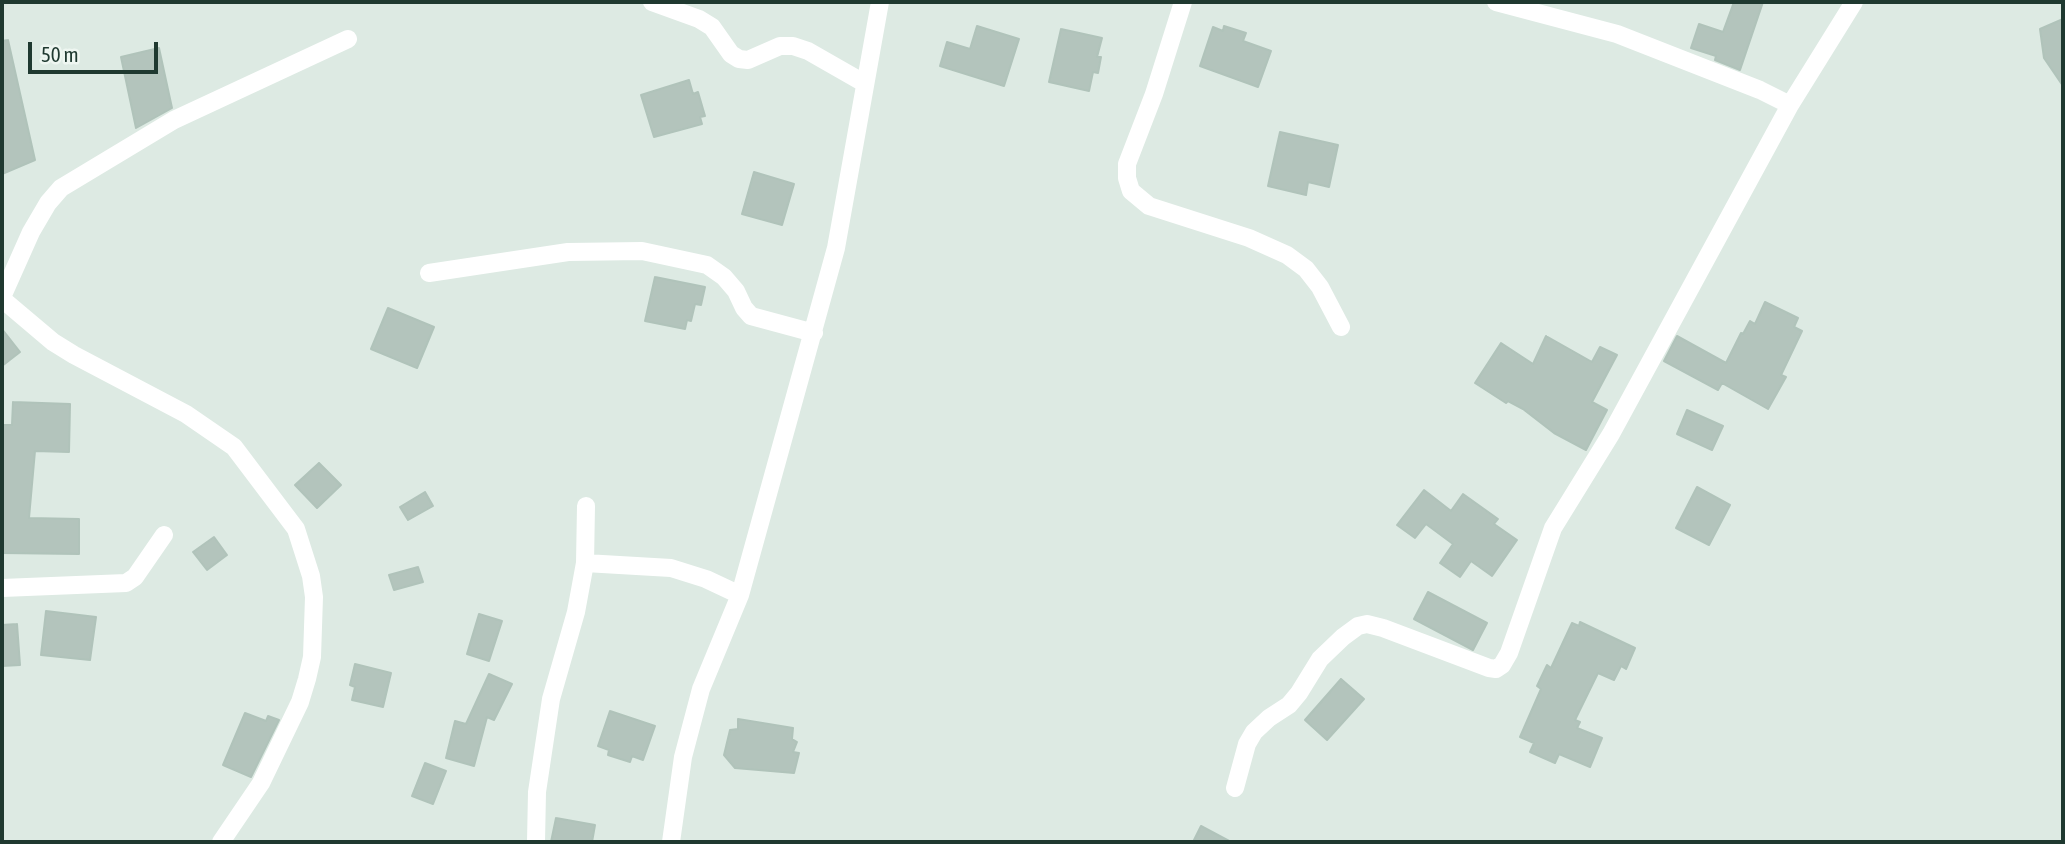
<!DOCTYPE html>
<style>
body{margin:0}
#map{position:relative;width:2065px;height:844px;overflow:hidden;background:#ddeae3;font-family:"Asap Condensed",sans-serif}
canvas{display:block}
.frame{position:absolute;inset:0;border:4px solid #1f3930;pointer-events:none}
.scale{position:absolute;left:28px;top:42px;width:130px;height:32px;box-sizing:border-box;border:4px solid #1f3930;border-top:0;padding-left:9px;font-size:21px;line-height:24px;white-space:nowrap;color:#1f3930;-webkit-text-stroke:5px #eef6f1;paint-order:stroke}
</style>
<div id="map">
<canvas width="2065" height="844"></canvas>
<div class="frame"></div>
<div class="scale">50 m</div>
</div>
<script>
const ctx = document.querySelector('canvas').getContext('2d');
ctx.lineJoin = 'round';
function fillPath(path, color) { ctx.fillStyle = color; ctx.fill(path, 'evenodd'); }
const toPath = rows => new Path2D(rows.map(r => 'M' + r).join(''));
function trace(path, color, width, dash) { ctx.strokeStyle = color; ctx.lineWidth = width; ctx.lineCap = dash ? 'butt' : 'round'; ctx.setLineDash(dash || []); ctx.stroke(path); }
const building = toPath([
 [1734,2,1763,2,1740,70,1715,60,1716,56,1691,48,1699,24,1723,32,1734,2],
 [2063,19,2063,86,2044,58,2040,29,2063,19],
 [977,26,1019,39,1004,86,940,66,947,42,970,49,977,26],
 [1224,26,1246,33,1243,41,1271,51,1258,87,1200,66,1213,27,1223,31,1224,26],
 [1061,29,1102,38,1097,57,1101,57,1098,73,1093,72,1089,91,1049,82,1061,29],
 [8,40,35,160,2,174,2,41,8,40],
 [159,48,172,108,136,128,121,57,159,48],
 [689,80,693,94,698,92,705,116,700,117,702,124,654,137,641,95,689,80],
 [1280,132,1338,145,1329,187,1308,182,1306,195,1268,186,1280,132],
 [754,172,794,184,782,225,742,214,754,172],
 [655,277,705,287,701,305,695,304,691,321,687,320,685,329,645,321,655,277],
 [1765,302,1798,318,1794,327,1802,331,1781,375,1786,377,1768,409,1722,383,1718,390,1664,361,1677,336,1726,363,1741,333,1743,334,1750,321,1755,324,1765,302],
 [388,308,434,327,417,368,371,349,388,308],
 [2,329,20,352,2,366,2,329],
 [1546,336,1592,362,1600,347,1617,355,1592,402,1607,410,1586,450,1554,433,1523,409,1508,401,1506,403,1475,383,1501,343,1533,364,1546,336],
 [13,402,70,404,69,452,35,451,29,518,79,519,79,554,2,553,2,425,12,425,13,402],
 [1687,410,1723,426,1712,450,1677,434,1687,410],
 [319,463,341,485,317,508,295,485,319,463],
 [1697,487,1730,505,1709,545,1676,528,1697,487],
 [1424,490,1451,511,1463,494,1498,519,1494,524,1517,540,1492,576,1471,561,1460,577,1440,563,1453,544,1426,524,1415,538,1397,525,1424,490],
 [425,492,433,506,408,520,400,507,425,492],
 [214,537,227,555,207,570,193,552,214,537],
 [418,567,423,582,394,590,389,575,418,567],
 [1428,592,1487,623,1473,650,1414,619,1428,592],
 [46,611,96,617,90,660,41,655,46,611],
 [479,614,502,621,489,661,467,654,479,614],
 [1580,622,1635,648,1626,669,1621,666,1614,680,1598,673,1575,720,1580,722,1577,728,1602,738,1590,767,1559,754,1555,763,1530,752,1534,743,1520,737,1541,689,1537,686,1547,665,1551,668,1572,623,1579,626,1580,622],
 [17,624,20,665,2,666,2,625,17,624],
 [355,664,391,673,383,707,352,700,355,687,350,685,355,664],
 [489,674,512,684,494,720,487,717,474,766,446,758,455,721,466,724,489,674],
 [1341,679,1364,699,1327,740,1305,720,1341,679],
 [610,711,655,726,643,760,632,756,630,762,608,755,609,750,598,746,610,711],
 [245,713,266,721,268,716,279,720,251,777,223,765,245,713],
 [738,719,793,728,792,739,797,742,793,752,799,753,794,773,735,768,724,755,730,730,738,729,738,719],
 [425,763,446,771,433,804,412,796,425,763],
 [556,818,595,825,592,842,551,842,556,818],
 [1201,826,1231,842,1193,842,1201,826]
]);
const street = toPath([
 [652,2,699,19,712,27,731,54,739,59,748,60,780,46,793,46,808,51,864,83],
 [1183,2,1154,94,1127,164,1127,178,1131,191,1149,206,1249,238,1287,255,1306,269,1320,287,1341,327],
 [1496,2,1617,34,1760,90,1790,105],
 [429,273,568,252,642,251,707,265,724,277,736,291,744,308,751,316,814,333],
 [2,297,31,232,48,203,61,188,174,120,348,39],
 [2,299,53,342,74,355,186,414,234,447,296,529,311,576,314,597,312,657,307,679,300,702,261,783,221,842],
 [585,563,671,568,706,579,740,595],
 [2,588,126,583,135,577,164,535],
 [1235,788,1247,744,1254,732,1269,718,1289,705,1299,693,1320,659,1343,637,1358,626,1367,624,1383,628,1489,668,1496,669,1502,665,1509,653,1553,528,1611,434,1790,105,1854,2],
 [536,842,537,792,551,699,576,612,585,563,586,506],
 [671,842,683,757,701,689,740,595,836,248,880,2]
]);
fillPath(building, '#b3c4bc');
trace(building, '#b0c3ba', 2);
trace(street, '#fff', 18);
</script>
